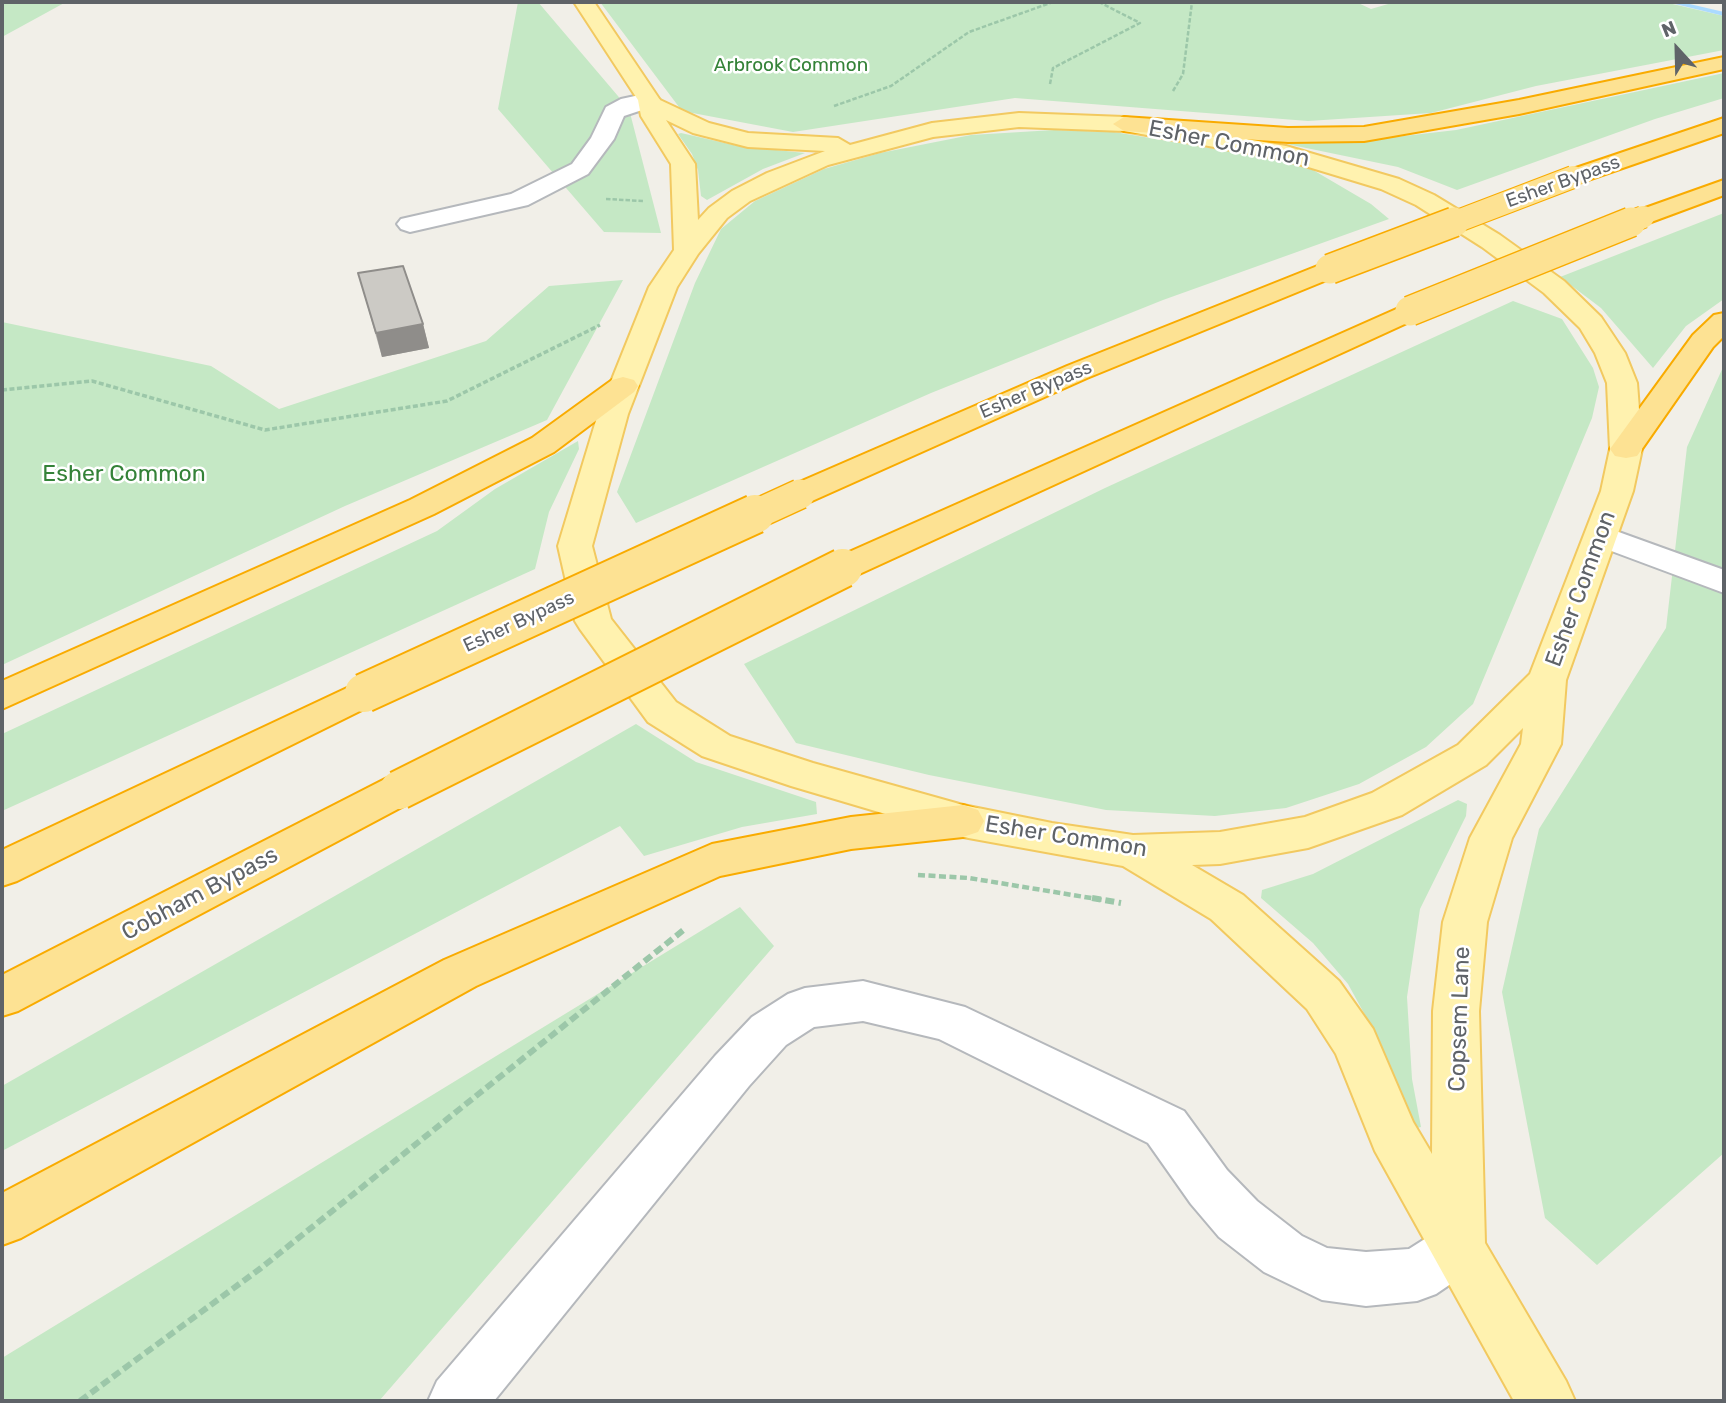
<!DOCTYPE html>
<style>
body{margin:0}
#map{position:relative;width:1726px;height:1403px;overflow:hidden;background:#f1efe8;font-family:Rubik,sans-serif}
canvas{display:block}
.frame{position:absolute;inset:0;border:4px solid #5f6368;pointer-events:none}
.north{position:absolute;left:1642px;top:14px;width:70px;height:70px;-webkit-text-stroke:5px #fff;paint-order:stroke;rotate:338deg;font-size:19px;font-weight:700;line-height:28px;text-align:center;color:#5f6368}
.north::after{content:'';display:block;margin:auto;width:24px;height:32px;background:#5f6368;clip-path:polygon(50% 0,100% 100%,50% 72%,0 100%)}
</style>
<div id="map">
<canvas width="1726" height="1403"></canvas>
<div class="frame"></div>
<div class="north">N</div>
</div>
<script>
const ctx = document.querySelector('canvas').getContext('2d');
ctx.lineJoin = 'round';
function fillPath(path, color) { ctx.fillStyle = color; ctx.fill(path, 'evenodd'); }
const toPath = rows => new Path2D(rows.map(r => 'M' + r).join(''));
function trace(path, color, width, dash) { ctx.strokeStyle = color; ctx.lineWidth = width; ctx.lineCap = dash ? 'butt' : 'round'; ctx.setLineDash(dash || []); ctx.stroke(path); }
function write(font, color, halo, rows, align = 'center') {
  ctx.font = font + ' Rubik,sans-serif'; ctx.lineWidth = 5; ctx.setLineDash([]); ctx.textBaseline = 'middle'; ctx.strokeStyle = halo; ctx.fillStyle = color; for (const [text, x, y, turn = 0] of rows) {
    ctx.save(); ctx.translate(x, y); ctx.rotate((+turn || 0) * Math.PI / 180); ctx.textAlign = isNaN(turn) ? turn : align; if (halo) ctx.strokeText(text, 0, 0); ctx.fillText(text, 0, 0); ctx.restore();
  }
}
const green = toPath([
 [2,2,66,2,2,37],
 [518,2,538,2,629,109,661,233,604,232,498,109],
 [600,2,1356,2,1371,9,1395,2,1664,2,1724,16,1724,50,1536,86,1431,113,1308,121,1015,98,793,132,682,111],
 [1724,73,1724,98,1655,119,1457,190,1398,167,1287,144,1287,141,1361,141,1456,130],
 [1054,130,1114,132,1282,160,1313,170,1371,204,1389,219,1163,300,931,393,636,523,617,492,695,283,721,229,755,201,824,169,880,153,971,135],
 [681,133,738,146,805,153,763,169,707,200,701,196,698,170,692,154,678,134],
 [1724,213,1724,299,1686,326,1653,368,1601,308,1560,277],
 [623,280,547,420,345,506,2,665,2,322,211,366,279,409,486,341,549,286],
 [1513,301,1562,319,1593,368,1599,387,1592,418,1473,704,1426,747,1359,784,1286,808,1215,816,1106,810,929,775,796,743,744,664,1105,488],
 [1724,365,1724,1153,1597,1265,1545,1218,1502,992,1539,829,1666,628,1687,447],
 [578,441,579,449,549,512,535,569,2,811,2,734,437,531,495,489],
 [636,724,696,762,816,802,817,814,742,827,644,856,620,826,2,1151,2,1086],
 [1458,800,1467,804,1466,816,1420,909,1407,997,1412,1079,1421,1127,1413,1129,1381,1044,1348,984,1313,943,1261,898,1262,890,1313,874],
 [740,907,774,946,379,1401,2,1401,2,1358]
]);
const stream = toPath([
 [1667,2,1681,2,1724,12,1724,16,1667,2]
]);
const pathFar3 = toPath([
 [1050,84,1053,68,1140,23,1099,2],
 [1173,91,1183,74,1192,2],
 [834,106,891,86,969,32,1053,2],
 [606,199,643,201]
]);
const pathFar2 = toPath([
 [2,390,92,381,265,430,447,401,600,325]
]);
const pathFar1 = toPath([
 [918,875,969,878,1103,900]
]);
const path = toPath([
 [1092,898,1121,903],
 [80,1401,261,1268,686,928]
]);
const minor = toPath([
 [649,93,660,100,657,105,624,116,614,139,588,174,528,205,410,232,401,229,397,224,401,219,511,194,572,164,591,138,606,107,621,99,649,93],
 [1602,526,1724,570,1724,593,1590,543,1585,536,1590,529,1602,526],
 [863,981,965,1007,1184,1111,1227,1170,1257,1201,1302,1236,1327,1248,1366,1252,1409,1249,1439,1230,1458,1222,1477,1230,1485,1248,1477,1266,1436,1294,1417,1301,1366,1306,1322,1300,1264,1272,1219,1237,1191,1204,1148,1143,939,1039,863,1021,814,1027,786,1045,749,1086,494,1401,428,1401,437,1381,715,1056,752,1017,788,994,805,988,863,981]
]);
const major = toPath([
 [574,2,594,2,660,100,709,123,748,133,838,138,850,145,932,123,1019,113,1124,117,1286,146,1399,179,1434,195,1500,235,1564,281,1601,317,1625,353,1637,383,1642,449,1633,491,1566,680,1561,744,1512,838,1487,922,1479,1011,1485,1243,1566,1381,1575,1401,1514,1401,1375,1151,1336,1054,1307,1009,1211,919,1123,866,963,837,791,786,702,756,648,722,580,629,575,621,558,546,598,414,649,287,674,250,671,164,641,116,638,100,574,2],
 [666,120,693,133,748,147,825,151,767,173,732,191,709,208,698,220,695,164,666,120],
 [1019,127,1124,131,1282,159,1381,189,1416,205,1482,247,1544,293,1580,328,1595,353,1607,383,1610,449,1601,491,1530,674,1458,745,1372,793,1305,817,1220,832,1133,835,1052,823,963,805,813,763,730,736,676,702,611,619,592,546,628,414,677,287,698,254,727,218,750,201,828,165,933,137,1019,127],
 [1523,728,1521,744,1470,838,1443,922,1433,1011,1432,1154,1413,1122,1373,1029,1339,981,1243,895,1192,865,1220,864,1308,848,1402,815,1486,765,1523,728]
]);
const highway = toPath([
 [1724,57,1724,69,1519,114,1364,141,1288,142,1124,131,1113,124,1124,117,1288,128,1364,127,1519,100,1724,57],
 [1724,118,1724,133,1582,182,1573,184,1564,182,1561,177,1564,172,1724,118],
 [1724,180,1724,195,1643,225,1634,222,1630,217,1634,212,1724,180],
 [1330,261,1339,263,1343,269,1339,275,1087,378,812,501,800,504,788,501,784,494,788,487,1067,366,1330,261],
 [1410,303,1420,305,1424,311,1420,317,855,576,843,579,831,576,826,568,831,560,1410,303],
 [1724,313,1724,336,1713,347,1637,456,1626,458,1615,456,1610,449,1693,335,1714,315,1724,313],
 [623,377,634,380,638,386,634,392,554,452,434,514,2,709,2,681,410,500,532,438,612,380,623,377],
 [364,680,378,684,383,693,378,702,17,881,2,886,2,850,364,680],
 [399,775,413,779,419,790,413,801,18,1011,2,1016,2,975,385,779,399,775],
 [963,805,978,810,984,821,978,832,963,837,851,849,720,876,476,986,21,1238,2,1245,2,1193,444,960,712,844,851,817,963,805]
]);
const highwayBridgeFar2 = toPath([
 [1450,224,1573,177],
 [1626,224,1643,217]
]);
const highwayBridgeFar1 = toPath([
 [1330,269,1454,222],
 [1410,311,1631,222],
 [752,516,800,494]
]);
const highwayBridge = toPath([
 [364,693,755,514],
 [399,790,843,568]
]);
const wall = toPath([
 [358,273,423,324,429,348,382,357]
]);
const shadedWall = toPath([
 [423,324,429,348,382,357,376,333]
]);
const building = toPath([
 [403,266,423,324,376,333,358,273,403,266]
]);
const farParknames = [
 ["Arbrook Common",791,66]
];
const farStreetnames = [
 ["Esher Bypass",1563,182,-20],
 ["Esher Bypass",1036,390,-23],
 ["Esher Bypass",519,622,-25]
];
const streetNames = [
 ["Esher Common",1229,144,11],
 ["Esher Common",1581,589,-70],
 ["Esher Common",1066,837,9],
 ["Cobham Bypass",200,894,-28],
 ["Copsem Lane",1460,1019,-88]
];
const parkNames = [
 ["Esher Common",124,474]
];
fillPath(green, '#c5e8c5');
fillPath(stream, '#aadaff');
trace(minor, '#b5b8bc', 4);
trace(major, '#f2c960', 4);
trace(highway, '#f9ab00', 4);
trace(pathFar3, '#9cc7a9', 2.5, [4.5, 2]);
trace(pathFar2, '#9cc7a9', 3.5, [5, 2.5]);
trace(pathFar1, '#9cc7a9', 4.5, [7, 3.5]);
trace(path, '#9cc7a9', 6, [9, 4.5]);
fillPath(minor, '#fff');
fillPath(major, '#fff2af');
fillPath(highway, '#fde293');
trace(highwayBridgeFar2, '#f9ab00', 24, []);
trace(highwayBridgeFar1, '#f9ab00', 32, []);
trace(highwayBridge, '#f9ab00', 42, []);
trace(highwayBridgeFar2, '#fde293', 22);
trace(highwayBridgeFar1, '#fde293', 29);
trace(highwayBridge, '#fde293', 38);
fillPath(wall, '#afaea9');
fillPath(shadedWall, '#8f8d8a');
fillPath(building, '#cccac5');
trace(building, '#8f8d8a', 2);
write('19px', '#348238', '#fff', farParknames);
write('19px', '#5f6368', '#fff', farStreetnames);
write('23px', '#5f6368', '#fff', streetNames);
write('23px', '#348238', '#fff', parkNames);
</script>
